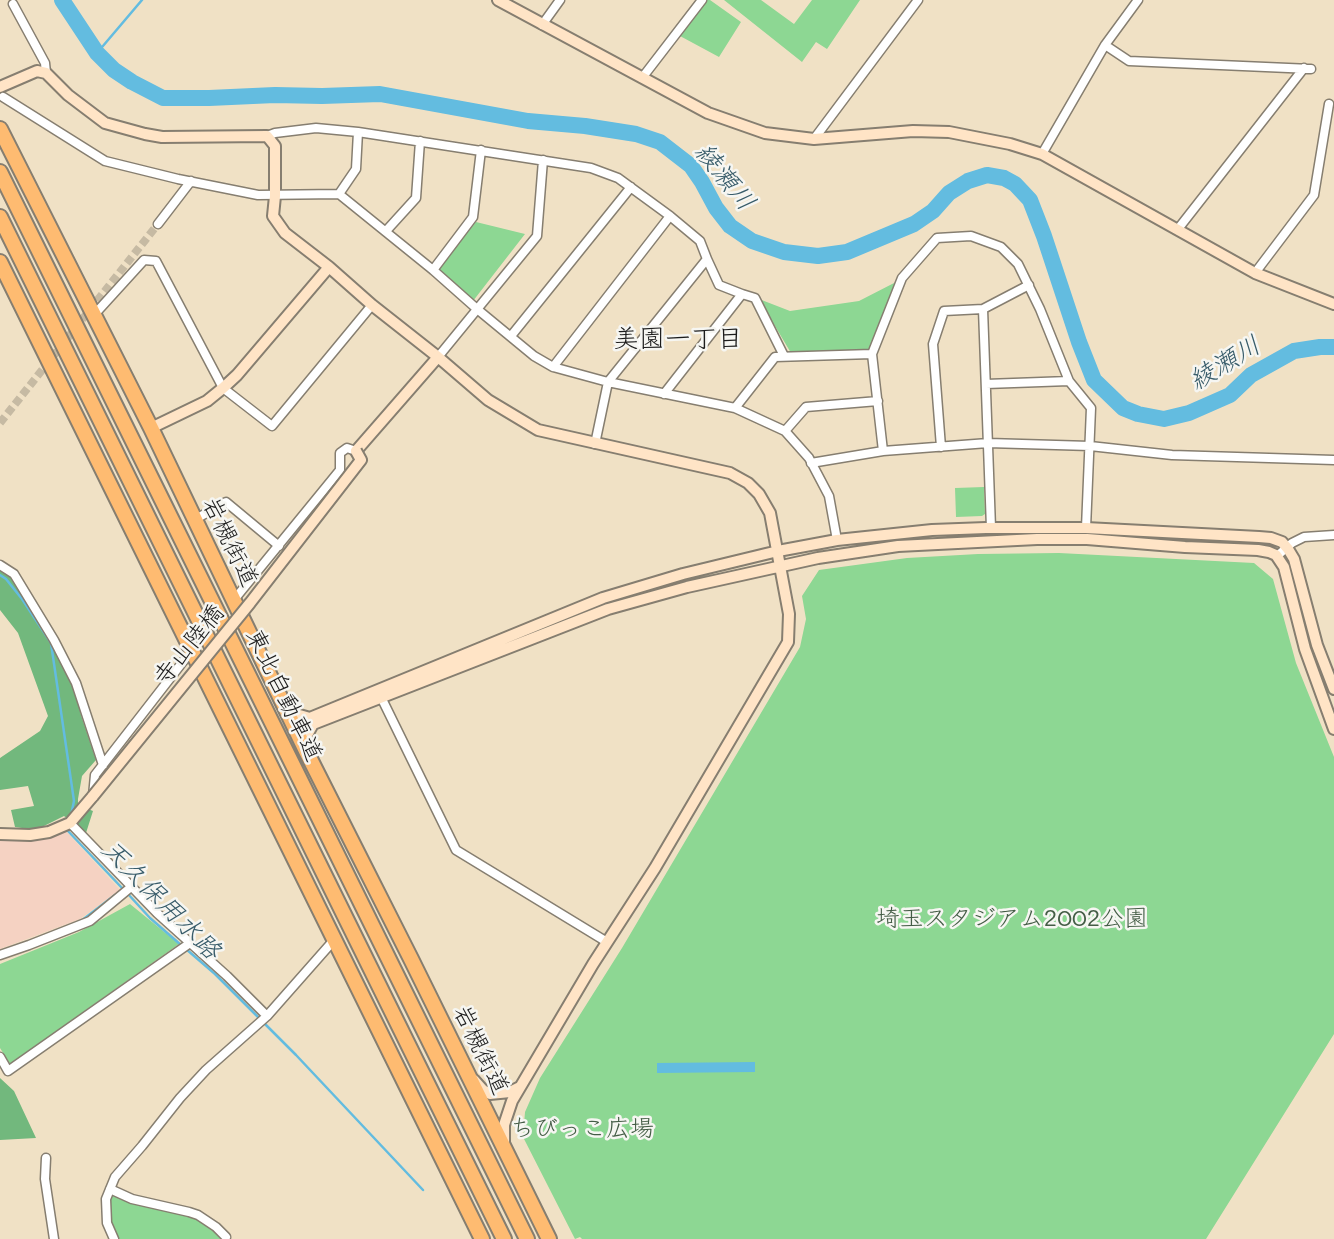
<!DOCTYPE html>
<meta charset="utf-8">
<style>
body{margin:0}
canvas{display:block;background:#f0e1c5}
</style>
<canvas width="1334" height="1239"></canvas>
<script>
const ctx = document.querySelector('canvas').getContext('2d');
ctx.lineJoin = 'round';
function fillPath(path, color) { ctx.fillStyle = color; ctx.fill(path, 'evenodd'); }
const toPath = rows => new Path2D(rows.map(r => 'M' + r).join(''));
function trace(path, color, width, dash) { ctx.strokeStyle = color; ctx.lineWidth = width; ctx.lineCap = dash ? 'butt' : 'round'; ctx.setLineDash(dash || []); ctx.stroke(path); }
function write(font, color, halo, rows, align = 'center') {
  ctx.font = font + ' Mali,"Klee One",sans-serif'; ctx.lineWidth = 5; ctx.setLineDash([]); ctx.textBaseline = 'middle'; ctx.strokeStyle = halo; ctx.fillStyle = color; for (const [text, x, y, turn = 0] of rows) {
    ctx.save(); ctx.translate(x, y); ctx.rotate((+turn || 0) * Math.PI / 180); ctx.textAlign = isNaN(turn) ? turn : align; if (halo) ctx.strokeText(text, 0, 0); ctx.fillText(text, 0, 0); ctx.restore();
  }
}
const built = toPath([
 [65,830,120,890,80,919,0,949,0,838,28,840,54,836]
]);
const green = toPath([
 [707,0,710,0,741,22,719,57,680,36],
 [724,0,761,0,794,24,812,0,860,0,827,49,816,42,802,62],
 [476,222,525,234,473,301,438,269],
 [896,282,870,349,791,353,759,299,790,311,859,301],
 [984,487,985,514,982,516,956,517,955,488],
 [1059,553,1254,563,1273,579,1296,663,1334,757,1334,1034,1206,1239,582,1239,580,1237,575,1239,523,1137,525,1112,540,1078,622,948,800,647,806,619,802,596,819,570,907,558,978,554],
 [130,904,179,944,10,1064,0,1048,0,964,79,932],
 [116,1193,197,1218,224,1239,118,1239,109,1221,109,1208,111,1195]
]);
const forest = toPath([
 [0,562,61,644,70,663,81,715,96,760,82,776,78,799,78,805,93,811,86,833,64,816,36,830,15,827,11,810,34,806,28,786,0,790,0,758,40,731,48,716,18,633,0,610],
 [0,1078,14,1091,36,1138,0,1140]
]);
const water = toPath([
 [755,1062,755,1072,657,1073,657,1063]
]);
const stream = toPath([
 [97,53,142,0],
 [0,575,6,579,22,599,51,643,74,801,71,815],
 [67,828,67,830,123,889],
 [128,894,150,918,181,945],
 [81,921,115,895],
 [186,949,215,974,296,1055,423,1190]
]);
const river = toPath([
 [62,0,97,53,114,70,132,82,163,98,209,98,275,95,322,96,380,94,528,121,585,126,636,134,660,142,691,166,702,182,716,208,730,226,752,241,784,252,818,256,847,252,914,224,933,211,949,193,968,181,987,175,1004,178,1015,184,1030,200,1044,236,1079,342,1094,380,1123,408,1138,414,1164,419,1189,413,1230,395,1251,375,1294,351,1320,347,1334,347]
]);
const streetTunnel = toPath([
 [0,423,158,224]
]);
const street = toPath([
 [13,4,45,63,46,73],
 [542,25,560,0],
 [1105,45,1129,61,1311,69],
 [642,78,702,0],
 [3,97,105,161,178,179,258,195,339,194,433,270,477,309,534,356,553,367,608,382,735,408,785,431,809,458,829,496,837,540],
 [267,136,275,133,316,128,358,132,591,168,618,178,670,216,700,241,707,259,608,382,595,444],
 [814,139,918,0],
 [1042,154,1105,45,1138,0],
 [339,194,356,169,358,132],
 [158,224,191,181],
 [1178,229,1304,68],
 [386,231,416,198,420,141],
 [433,270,473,217,481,150],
 [1255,273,1314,195,1329,104],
 [742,294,755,298,784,356],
 [983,309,991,528],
 [93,316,144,260,156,261,223,388,272,426,372,305],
 [511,336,631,187],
 [438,357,537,236,543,160],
 [553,367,670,216],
 [986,384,1069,381],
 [664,394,742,294,719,285,707,259],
 [735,408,775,357,872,354],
 [785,431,806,407,878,401],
 [941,447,933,344,944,311,983,309,1029,285],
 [883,451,872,354,902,278,937,238,971,236,1001,247,1018,264,1040,309,1069,381,1091,408,1086,528],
 [811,463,883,451,988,443,1090,446,1172,455,1334,460],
 [194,520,226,502,279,546],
 [1277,556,1292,543,1304,537,1334,535],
 [0,565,14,574,54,640,76,683,103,765],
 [233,601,340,470,340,453,347,448,356,451],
 [381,697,456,850,607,942],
 [93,796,95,775,192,650],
 [70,823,157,913,227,976,267,1016],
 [0,955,29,945,90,921,131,887],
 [0,1057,8,1071,190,943],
 [46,1158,45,1179,54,1239],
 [110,1189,132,1199,189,1212,198,1215,216,1227,226,1237],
 [114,1239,107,1223,106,1199,115,1177,142,1146,180,1098,206,1070,267,1016,334,940]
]);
const secondary = toPath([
 [498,0,708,113,765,133,814,139,913,131,949,132,1010,144,1042,154,1255,273,1334,304],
 [0,87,37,71,46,73,68,95,105,123,145,134,162,137,267,136,275,146,275,196,273,216,285,233,329,267],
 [151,428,207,401,223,388,237,375,329,267,372,305,438,357,488,400,538,430,730,473,748,483,759,494,770,513,789,614,788,642,655,868,593,964,512,1101,504,1125,504,1145],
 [356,451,438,357],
 [285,705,296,714,310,718,603,598,683,574,778,551,837,540,932,530,986,528,1086,528,1259,537,1271,538,1282,542,1288,549,1294,559,1317,645,1334,689],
 [306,750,307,735,313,724,608,609,687,587,818,558,898,546,1037,539,1087,539,1185,547,1258,550,1269,552,1276,555,1284,567,1305,649,1334,729],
 [0,834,30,835,49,832,70,823,93,796],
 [474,1080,483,1090,490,1094,510,1092,520,1087]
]);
const highway = toPath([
 [0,129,151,428,306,751,411,959,549,1239],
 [0,172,527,1239],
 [0,217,504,1239],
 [0,262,482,1239]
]);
const secondaryBridge = toPath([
 [93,796,250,603,361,460,356,451]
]);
const streetNames = [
 ["岩槻街道",230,542,64],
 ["寺山陸橋",189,645,-51],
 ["東北自動車道",284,695,64],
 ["岩槻街道",481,1050,64]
];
const parkNames = [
 ["埼玉スタジアム2002公園",1012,919],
 ["ちびっこ広場",582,1129]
];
const waterNames = [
 ["綾瀬川",725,177,51],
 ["綾瀬川",1225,363,-31],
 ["天久保用水路",161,900,45]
];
const neighbourhoodNames = [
 ["美園一丁目",678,339]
];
fillPath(built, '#f5d2c2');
fillPath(green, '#8dd793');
fillPath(forest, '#72b87d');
fillPath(water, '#63bce0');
trace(stream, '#63bce0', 2.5);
trace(river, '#63bce0', 16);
trace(streetTunnel, '#c6baa3', 8, [8, 4]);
trace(street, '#867e70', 11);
trace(secondary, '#867e70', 14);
trace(highway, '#867e70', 18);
trace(street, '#fff', 8);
trace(secondary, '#ffe4c6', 10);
trace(highway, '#febb71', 14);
trace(secondaryBridge, '#867e70', 14, []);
trace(secondaryBridge, '#ffe4c6', 10);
write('24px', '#1c1c1c', '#f6f6f2', streetNames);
write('24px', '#445d46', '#f6f6f2', parkNames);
write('italic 26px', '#385c6a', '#f6f6f2', waterNames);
write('26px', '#1c1c1c', '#f6f6f2', neighbourhoodNames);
</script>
